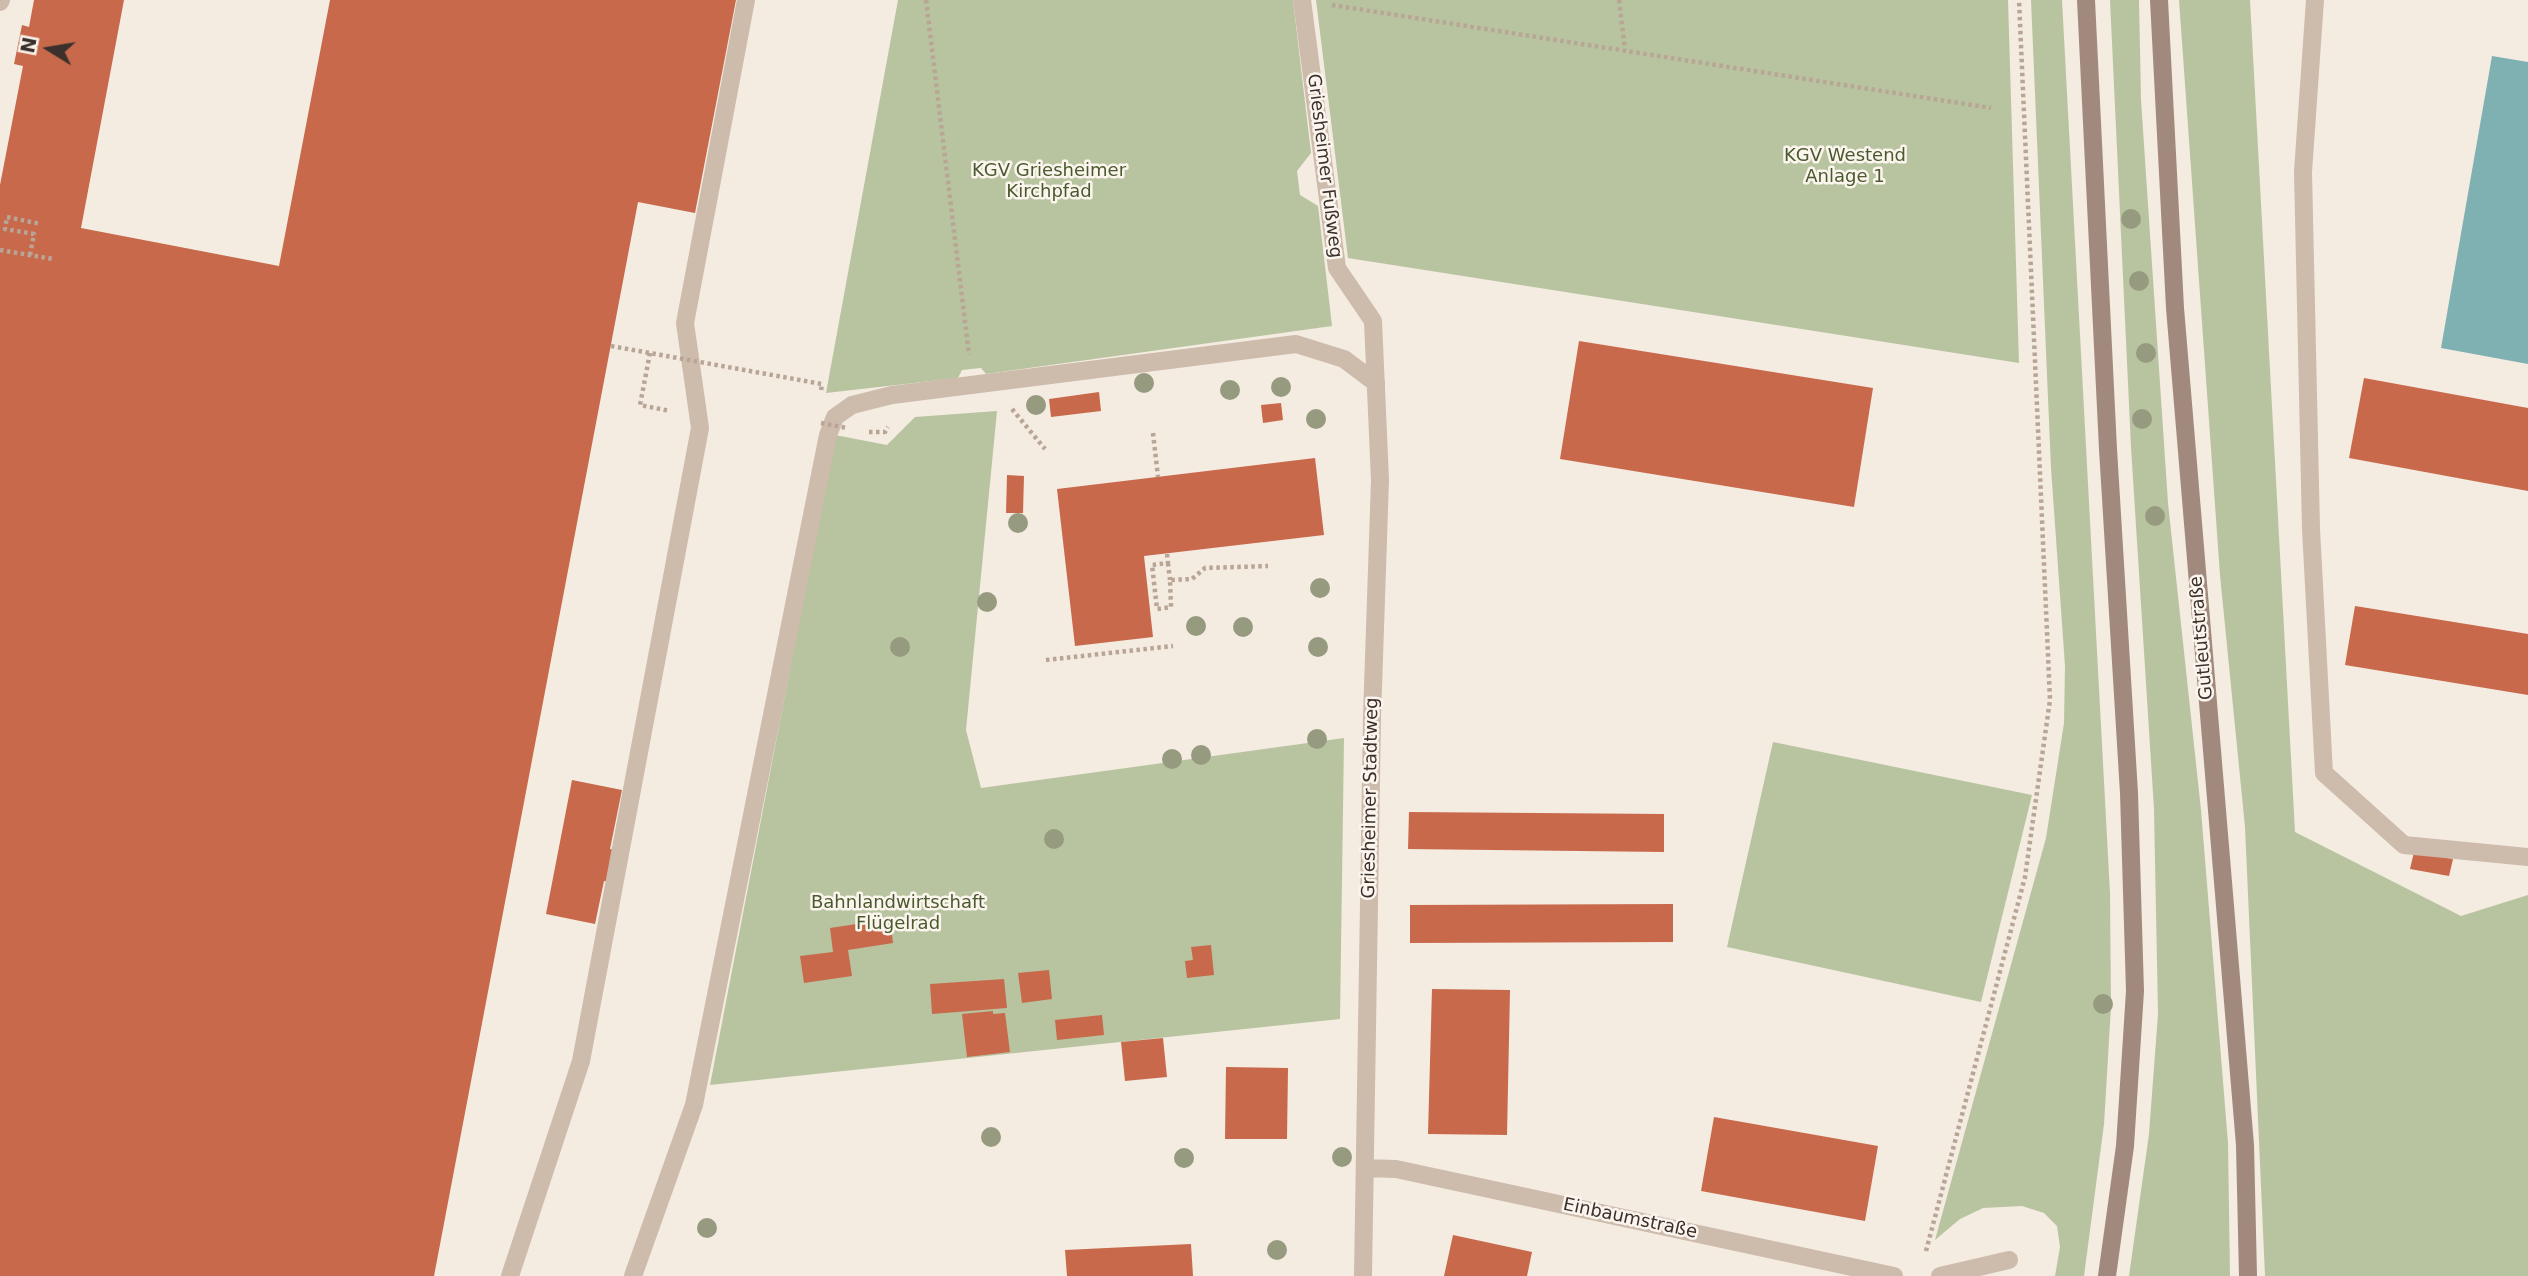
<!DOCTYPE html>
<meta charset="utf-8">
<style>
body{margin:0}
#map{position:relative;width:2528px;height:1276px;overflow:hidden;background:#f4ebe1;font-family:"DejaVu Sans",sans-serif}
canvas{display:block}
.north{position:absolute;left:14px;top:14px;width:70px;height:70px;-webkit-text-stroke:5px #fbf5ee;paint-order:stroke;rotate:281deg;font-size:19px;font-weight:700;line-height:28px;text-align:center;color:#3b302b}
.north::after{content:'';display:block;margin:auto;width:24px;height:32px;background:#3b302b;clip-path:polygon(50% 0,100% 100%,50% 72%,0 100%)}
</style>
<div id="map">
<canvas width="2528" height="1276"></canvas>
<div class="north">N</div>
</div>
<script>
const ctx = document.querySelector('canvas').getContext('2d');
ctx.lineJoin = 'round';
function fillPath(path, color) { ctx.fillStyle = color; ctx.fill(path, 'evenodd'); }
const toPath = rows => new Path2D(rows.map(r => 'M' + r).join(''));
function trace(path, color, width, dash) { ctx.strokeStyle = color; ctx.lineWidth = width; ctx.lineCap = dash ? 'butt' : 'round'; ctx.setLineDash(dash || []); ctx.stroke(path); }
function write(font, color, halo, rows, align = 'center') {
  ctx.font = font + ' "DejaVu Sans",sans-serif'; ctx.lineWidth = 5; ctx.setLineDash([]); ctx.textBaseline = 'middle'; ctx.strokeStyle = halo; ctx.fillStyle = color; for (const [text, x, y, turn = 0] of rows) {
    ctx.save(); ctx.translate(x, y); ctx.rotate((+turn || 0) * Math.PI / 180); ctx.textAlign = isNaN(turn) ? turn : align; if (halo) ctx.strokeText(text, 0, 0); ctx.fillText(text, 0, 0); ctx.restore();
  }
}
const green = toPath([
 [898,0,1293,0,1311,153,1297,171,1300,195,1318,206,1332,326,986,374,981,368,971,369,962,370,958,378,826,393],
 [1316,0,2008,0,2019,363,1348,258],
 [2031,0,2062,0,2110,893,2111,1007,2104,1124,2084,1276,2055,1276,2060,1247,2057,1226,2044,1213,2022,1206,1983,1208,1960,1219,1935,1240,2046,838,2064,723,2065,666,2051,468],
 [2110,0,2139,0,2141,100,2168,503,2201,810,2228,1143,2230,1276,2129,1276,2149,1134,2158,1014,2154,809,2131,447],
 [2179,0,2250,0,2295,832,2461,916,2528,895,2528,1276,2265,1276,2245,827,2220,575],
 [997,411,966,730,981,788,1344,738,1340,1019,710,1085,835,435,887,445,915,417],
 [1773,742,2032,795,1981,1002,1727,947]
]);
const water = toPath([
 [2492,56,2528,62,2528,364,2441,348]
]);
const building = toPath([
 [34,0,124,0,81,228,279,266,330,0,736,0,695,213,638,202,434,1276,0,1276,0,185,23,66,14,64,22,25,29,27],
 [1579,341,1873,388,1854,507,1560,459],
 [2364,378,2528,408,2528,491,2349,458],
 [1099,392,1101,411,1051,417,1049,399],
 [1281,403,1283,420,1263,423,1261,405],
 [1315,458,1324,535,1144,556,1153,637,1075,646,1057,489],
 [1007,475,1024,476,1023,513,1006,513],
 [2355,606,2528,634,2528,695,2345,665],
 [572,780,622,790,610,849,618,850,611,882,604,881,595,924,546,914],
 [1409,812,1664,814,1664,852,1408,849],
 [2414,852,2453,859,2449,876,2410,869],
 [1673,904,1673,942,1410,943,1410,905],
 [890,919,893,943,848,950,852,976,804,983,800,956,833,952,830,928],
 [1211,945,1214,975,1187,978,1185,961,1193,960,1191,947],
 [1049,970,1052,999,1022,1003,1018,973],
 [1004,979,1007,1008,932,1014,930,984],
 [1432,989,1510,990,1507,1135,1428,1134],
 [993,1011,993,1014,1005,1013,1010,1052,967,1057,962,1014],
 [1102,1015,1104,1035,1057,1040,1055,1020],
 [1163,1038,1167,1077,1125,1081,1121,1042],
 [1226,1067,1288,1068,1287,1139,1225,1139],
 [1714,1117,1878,1146,1865,1221,1701,1191],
 [1453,1235,1532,1252,1527,1276,1444,1276],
 [1191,1244,1193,1276,1067,1276,1065,1250]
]);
const path = toPath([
 [926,0,969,355],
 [1619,0,1625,50],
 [1332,5,1991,108],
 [0,250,53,259],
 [30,255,34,234,5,229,7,217,41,224],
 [650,353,640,405,670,411],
 [1012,409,1045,449],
 [869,432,885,432,888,427],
 [1153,433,1158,477],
 [1167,554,1168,563,1152,565,1157,609,1171,607,1170,580,1192,579,1205,568,1268,566],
 [1168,563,1170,580],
 [1046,660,1173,646],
 [1926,1251,2025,877,2050,700,2019,0]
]);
const service = toPath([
 [2315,0,2303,172,2311,529,2324,773,2404,845,2528,857],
 [0,2,1,0],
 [510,1276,581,1061,700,428,685,323,746,0],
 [633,1276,694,1105,828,435,835,417,852,405,892,395,1296,344,1344,359,1376,383]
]);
const minor = toPath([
 [1302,0,1337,268,1373,321,1380,480,1372,717,1363,1276],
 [1365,1168,1396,1169,1894,1276],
 [1940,1276,2009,1260]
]);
const secondary = toPath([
 [2086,0,2108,449,2129,793,2135,991,2125,1146,2107,1276],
 [2159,0,2175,308,2245,1145,2248,1276]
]);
const pathBridge = toPath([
 [611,346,822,384,821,391],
 [821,423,847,428]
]);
const trees = [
 [2131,219],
 [2139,281],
 [2146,353],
 [1144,383],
 [1281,387],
 [1230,390],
 [1036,405],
 [1316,419],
 [2142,419],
 [2155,516],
 [1018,523],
 [1320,588],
 [987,602],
 [1196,626],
 [1243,627],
 [900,647],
 [1318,647],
 [1317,739],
 [1201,755],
 [1172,759],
 [1054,839],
 [2103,1004],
 [991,1137],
 [1342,1157],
 [1184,1158],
 [707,1228],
 [1277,1250]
];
const parkNames = [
 ["KGV Westend",1845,156],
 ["Anlage 1",1845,177],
 ["KGV Griesheimer",1049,171],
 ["Kirchpfad",1049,192],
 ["Bahnlandwirtschaft",898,903],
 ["Flügelrad",898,924]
];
const streetNames = [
 ["Griesheimer Fußweg",1324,166,83],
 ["Gutleutstraße",2202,638,-95],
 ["Griesheimer Stadtweg",1371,798,-89],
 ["Einbaumstraße",1630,1219,12]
];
fillPath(green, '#b8c4a0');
fillPath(water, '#7fb0b2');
fillPath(building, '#c8694b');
trace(path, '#b9a596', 4.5, [3.5, 3.5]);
trace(service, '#cdbbac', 18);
trace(minor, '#cdbbac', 18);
trace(secondary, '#a18a7d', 18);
trace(pathBridge, '#b9a596', 4.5, [3.5, 3.5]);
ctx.fillStyle = '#969b7f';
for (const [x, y] of trees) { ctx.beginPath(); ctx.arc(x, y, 10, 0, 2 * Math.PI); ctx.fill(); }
write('18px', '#4a5a2e', '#fbf5ee', parkNames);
write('18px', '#3b302b', '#fbf5ee', streetNames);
</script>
